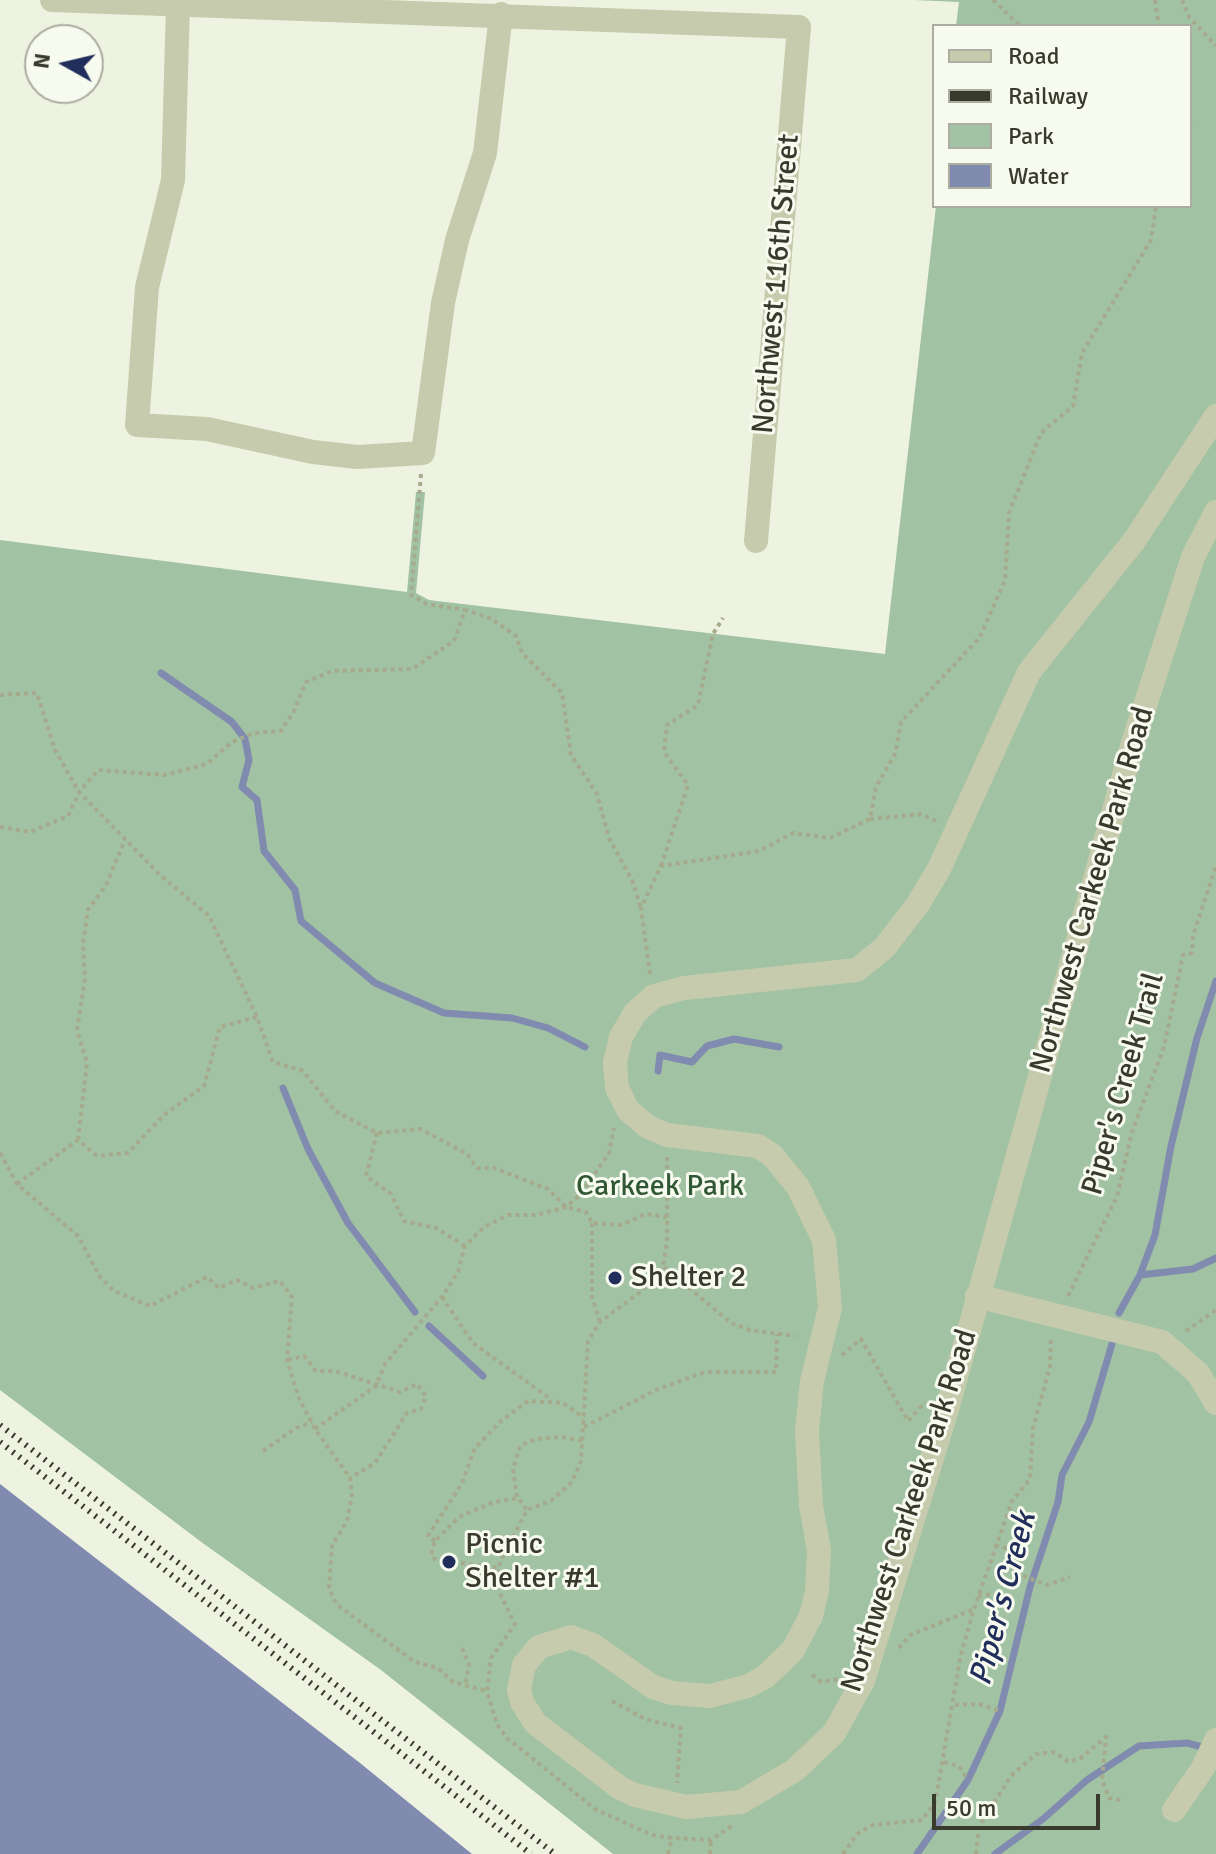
<!DOCTYPE html>
<style>
body{margin:0}
#map{position:relative;width:1216px;height:1854px;overflow:hidden;background:#eef3e1;font-family:Signika,sans-serif}
canvas{display:block}
.legend{position:absolute;left:932px;top:24px;width:260px;height:184px;box-sizing:border-box;background:#f7faee;border:2px solid #abada0;margin:0;padding:10px 14px;list-style:none;font-size:24px;color:#393a2b}
.legend li{display:flex;align-items:center;gap:16px;height:40px}
.legend b{width:40px;border:2px solid #abada0}
.north{position:absolute;left:24px;top:24px;width:80px;height:80px;box-sizing:border-box;background:#f7faee;border:2px solid #abada0;border-radius:50%;rotate:278deg;font-size:22px;font-weight:700;line-height:32px;text-align:center;color:#393a2b}
.north::after{content:'';display:block;margin:auto;width:28px;height:36px;background:#212d5b;clip-path:polygon(50% 0,100% 100%,50% 72%,0 100%)}
.scale{position:absolute;left:932px;top:1794px;width:168px;height:36px;box-sizing:border-box;border:4px solid #393a2b;border-top:0;padding-left:10px;font-size:24px;line-height:28px;white-space:nowrap;color:#393a2b;-webkit-text-stroke:6px #f7faee;paint-order:stroke}
</style>
<div id="map">
<canvas width="1216" height="1854"></canvas>
<ul class="legend">
<li><b style="height:10px;background:#c6cbad"></b>Road</li>
<li><b style="height:10px;background:#393a2b"></b>Railway</li>
<li><b style="height:22px;background:#a1c2a3"></b>Park</li>
<li><b style="height:22px;background:#818bb0"></b>Water</li>
</ul>
<div class="north">N</div>
<div class="scale">50 m</div>
</div>
<script>
const ctx = document.querySelector('canvas').getContext('2d');
ctx.lineJoin = 'round';
function fillPath(path, color) { ctx.fillStyle = color; ctx.fill(path, 'evenodd'); }
const toPath = rows => new Path2D(rows.map(r => 'M' + r).join(''));
function trace(path, color, width, dash) { ctx.strokeStyle = color; ctx.lineWidth = width; ctx.lineCap = dash ? 'butt' : 'round'; ctx.setLineDash(dash || []); ctx.stroke(path); }
function write(font, color, halo, rows, align = 'center') {
  ctx.font = font + ' Signika,sans-serif'; ctx.lineWidth = 6; ctx.setLineDash([]); ctx.textBaseline = 'middle'; ctx.strokeStyle = halo; ctx.fillStyle = color; for (const [text, x, y, turn = 0] of rows) {
    ctx.save(); ctx.translate(x, y); ctx.rotate((+turn || 0) * Math.PI / 180); ctx.textAlign = isNaN(turn) ? turn : align; if (halo) ctx.strokeText(text, 0, 0); ctx.fillText(text, 0, 0); ctx.restore();
  }
}
const green = toPath([
 [914,0,1216,0,1216,1854,613,1854,381,1670,204,1544,0,1390,0,540,407,592,416,492,425,492,416,593,429,600,885,654,936,206,1190,206,1190,26,956,26,959,2]
]);
const water = toPath([
 [0,1484,360,1763,472,1854,0,1854]
]);
const stream = toPath([
 [161,673,232,722,245,739,249,760,242,787,257,800,264,851,295,890,301,921,375,983,444,1013,512,1018,548,1028,585,1047],
 [658,1071,660,1055,692,1062,707,1046,734,1039,779,1047],
 [283,1088,308,1149,348,1223,415,1312],
 [1140,1275,1193,1269,1216,1258],
 [1119,1313,1140,1275,1155,1235,1171,1146,1197,1038,1216,981],
 [429,1326,483,1376],
 [917,1854,968,1780,1000,1711,1030,1587,1058,1502,1062,1475,1089,1422,1112,1344],
 [995,1854,1043,1819,1087,1780,1139,1746,1187,1743,1206,1748]
]);
const path = toPath([
 [993,0,1020,26],
 [1155,0,1159,26],
 [1182,0,1189,17,1216,46],
 [1190,126,1191,128],
 [421,474,411,595,427,604,465,610],
 [0,695,37,693,55,750,79,792,160,875,209,916,257,1017,273,1062,303,1071,335,1111,377,1133,421,1129,467,1154,477,1168,494,1168,548,1189,566,1207,586,1212,592,1223,622,1225,645,1214,667,1217],
 [870,819,922,814,938,822],
 [0,827,30,832,68,816,79,792,98,770,165,775,207,764,232,742,254,733,281,731,294,711,306,682,332,671,412,669,454,641,465,610,490,618,516,636,522,653,562,693,571,755,597,794,609,838,632,880,641,908],
 [661,866,688,785,664,752,667,725,698,705,713,634,723,618],
 [650,974,641,908,661,866,759,851,793,833,830,838,870,819,876,787,895,754,901,722,980,637,1005,580,1009,513,1041,433,1073,406,1082,353,1151,240,1156,206],
 [377,1133,366,1176,391,1194,404,1221,436,1228,465,1246],
 [78,1140,87,1063,77,1030,85,979,83,944,88,910,106,885,125,840],
 [0,1153,17,1184,78,1236,100,1277,114,1291,150,1306,207,1277,219,1288,237,1280,253,1288,280,1281,292,1297,287,1360,298,1396,315,1429,350,1478,352,1494,347,1521,332,1545,329,1588,336,1604,415,1662,438,1668,453,1682,487,1691],
 [667,1157,667,1242,663,1266,639,1293,600,1322,588,1341,581,1461,572,1482,552,1500,527,1510,502,1558,498,1568,501,1596,515,1624,491,1658,487,1691,497,1724,507,1738,595,1809,652,1835,672,1838,711,1840,732,1826],
 [17,1184,78,1140,97,1156,128,1153,164,1115,204,1086,220,1027,257,1017],
 [592,1223,592,1297,600,1322],
 [664,1267,731,1323,750,1330,795,1336],
 [1068,1296,1117,1196,1132,1132,1164,1047,1183,955,1192,953,1193,936,1216,866],
 [442,1297,473,1343,552,1400],
 [1186,1331,1216,1310],
 [842,1355,861,1339,908,1421,925,1402],
 [288,1360,304,1356,316,1371,335,1371,400,1392,417,1384,426,1396,421,1409,407,1413,375,1463,350,1478],
 [584,1427,656,1390,705,1372,776,1372,777,1334],
 [315,1429,376,1386,385,1364,442,1297,458,1272,465,1246,484,1227,508,1215,536,1215,566,1207,581,1194,609,1153,614,1128],
 [263,1451,296,1428,312,1422],
 [517,1497,513,1469,520,1446,536,1439,562,1437,583,1441],
 [435,1541,428,1536,462,1483,475,1448,501,1421,528,1401,563,1403,584,1418],
 [995,1545,1009,1549,1014,1572,1047,1585,1070,1577],
 [436,1560,431,1555,435,1541,459,1517,494,1502,518,1498,527,1510],
 [461,1563,498,1568],
 [978,1596,994,1594],
 [462,1648,469,1665,465,1686],
 [899,1648,910,1635,974,1609],
 [812,1675,821,1682,839,1679],
 [612,1701,645,1719,681,1728,677,1783],
 [955,1705,979,1704,1000,1711],
 [944,1762,959,1766,968,1780],
 [668,1854,672,1838],
 [710,1854,711,1840],
 [843,1854,857,1834,873,1825,922,1820,935,1803,961,1654,974,1609,1012,1501,1030,1479,1033,1428,1050,1366,1051,1336],
 [976,1854,979,1826,1011,1776,1036,1754,1053,1752,1069,1762,1081,1758,1106,1737,1102,1780,1109,1798,1121,1800]
]);
const minor = toPath([
 [52,0,799,27,756,541],
 [178,4,173,180,147,287,137,425,207,429,313,452,357,457,423,453,443,303,457,240,485,153,501,14],
 [1216,416,1134,541,1029,672,939,869,918,904,884,948,857,970,684,988,654,996,635,1013,621,1037,615,1062,617,1088,628,1110,648,1127,667,1135,758,1146,773,1156,798,1187,824,1240,830,1308,812,1381,807,1431,811,1506,819,1550,817,1591,811,1616,793,1650,765,1677,748,1686,710,1696,672,1693,653,1687,593,1645,571,1637,539,1647,524,1665,519,1690,522,1702,535,1723,620,1788,635,1795,686,1807,741,1802,795,1770,834,1733,863,1681,946,1413,1132,746,1193,557,1216,512],
 [977,1296,1162,1342,1198,1373,1216,1403],
 [1174,1810,1203,1768,1216,1740]
]);
const rail = toPath([
 [0,1425,555,1854],
 [0,1442,531,1854]
]);
const markers = [
 [615,1278,8,"#212d5b"],
 [449,1562,8,"#212d5b"]
];
const streetNames = [
 ["Northwest 116th Street",777,284,-85],
 ["Northwest Carkeek Park Road",1093,890,-74],
 ["Piper's Creek Trail",1124,1084,-74],
 ["Northwest Carkeek Park Road",910,1511,-72]
];
const parkNames = [
 ["Carkeek Park",660,1187]
];
const poiNames = [
 ["Shelter 2",631,1278],
 ["Picnic",465,1545],
 ["Shelter #1",465,1579]
];
const waterNames = [
 ["Piper's Creek",1004,1599,-75]
];
fillPath(green, '#a1c2a3');
fillPath(water, '#818bb0');
trace(stream, '#818bb0', 7);
trace(path, '#a6aa8c', 4, [4, 4]);
trace(minor, '#c6cbad', 24);
trace(rail, '#393a2b', 6, [2, 6]);
for (const [x, y, r, color] of markers) { const dot = new Path2D(); dot.arc(x, y, r, 0, 2 * Math.PI); ctx.fillStyle = color; ctx.fill(dot); trace(dot, '#f7faee', 3); }
write('30px', '#393a2b', '#f7faee', streetNames);
write('30px', '#305834', '#f7faee', parkNames);
write('30px', '#393a2b', '#f7faee', poiNames, 'left');
write('italic 32px', '#212d5b', '#f7faee', waterNames);
</script>
